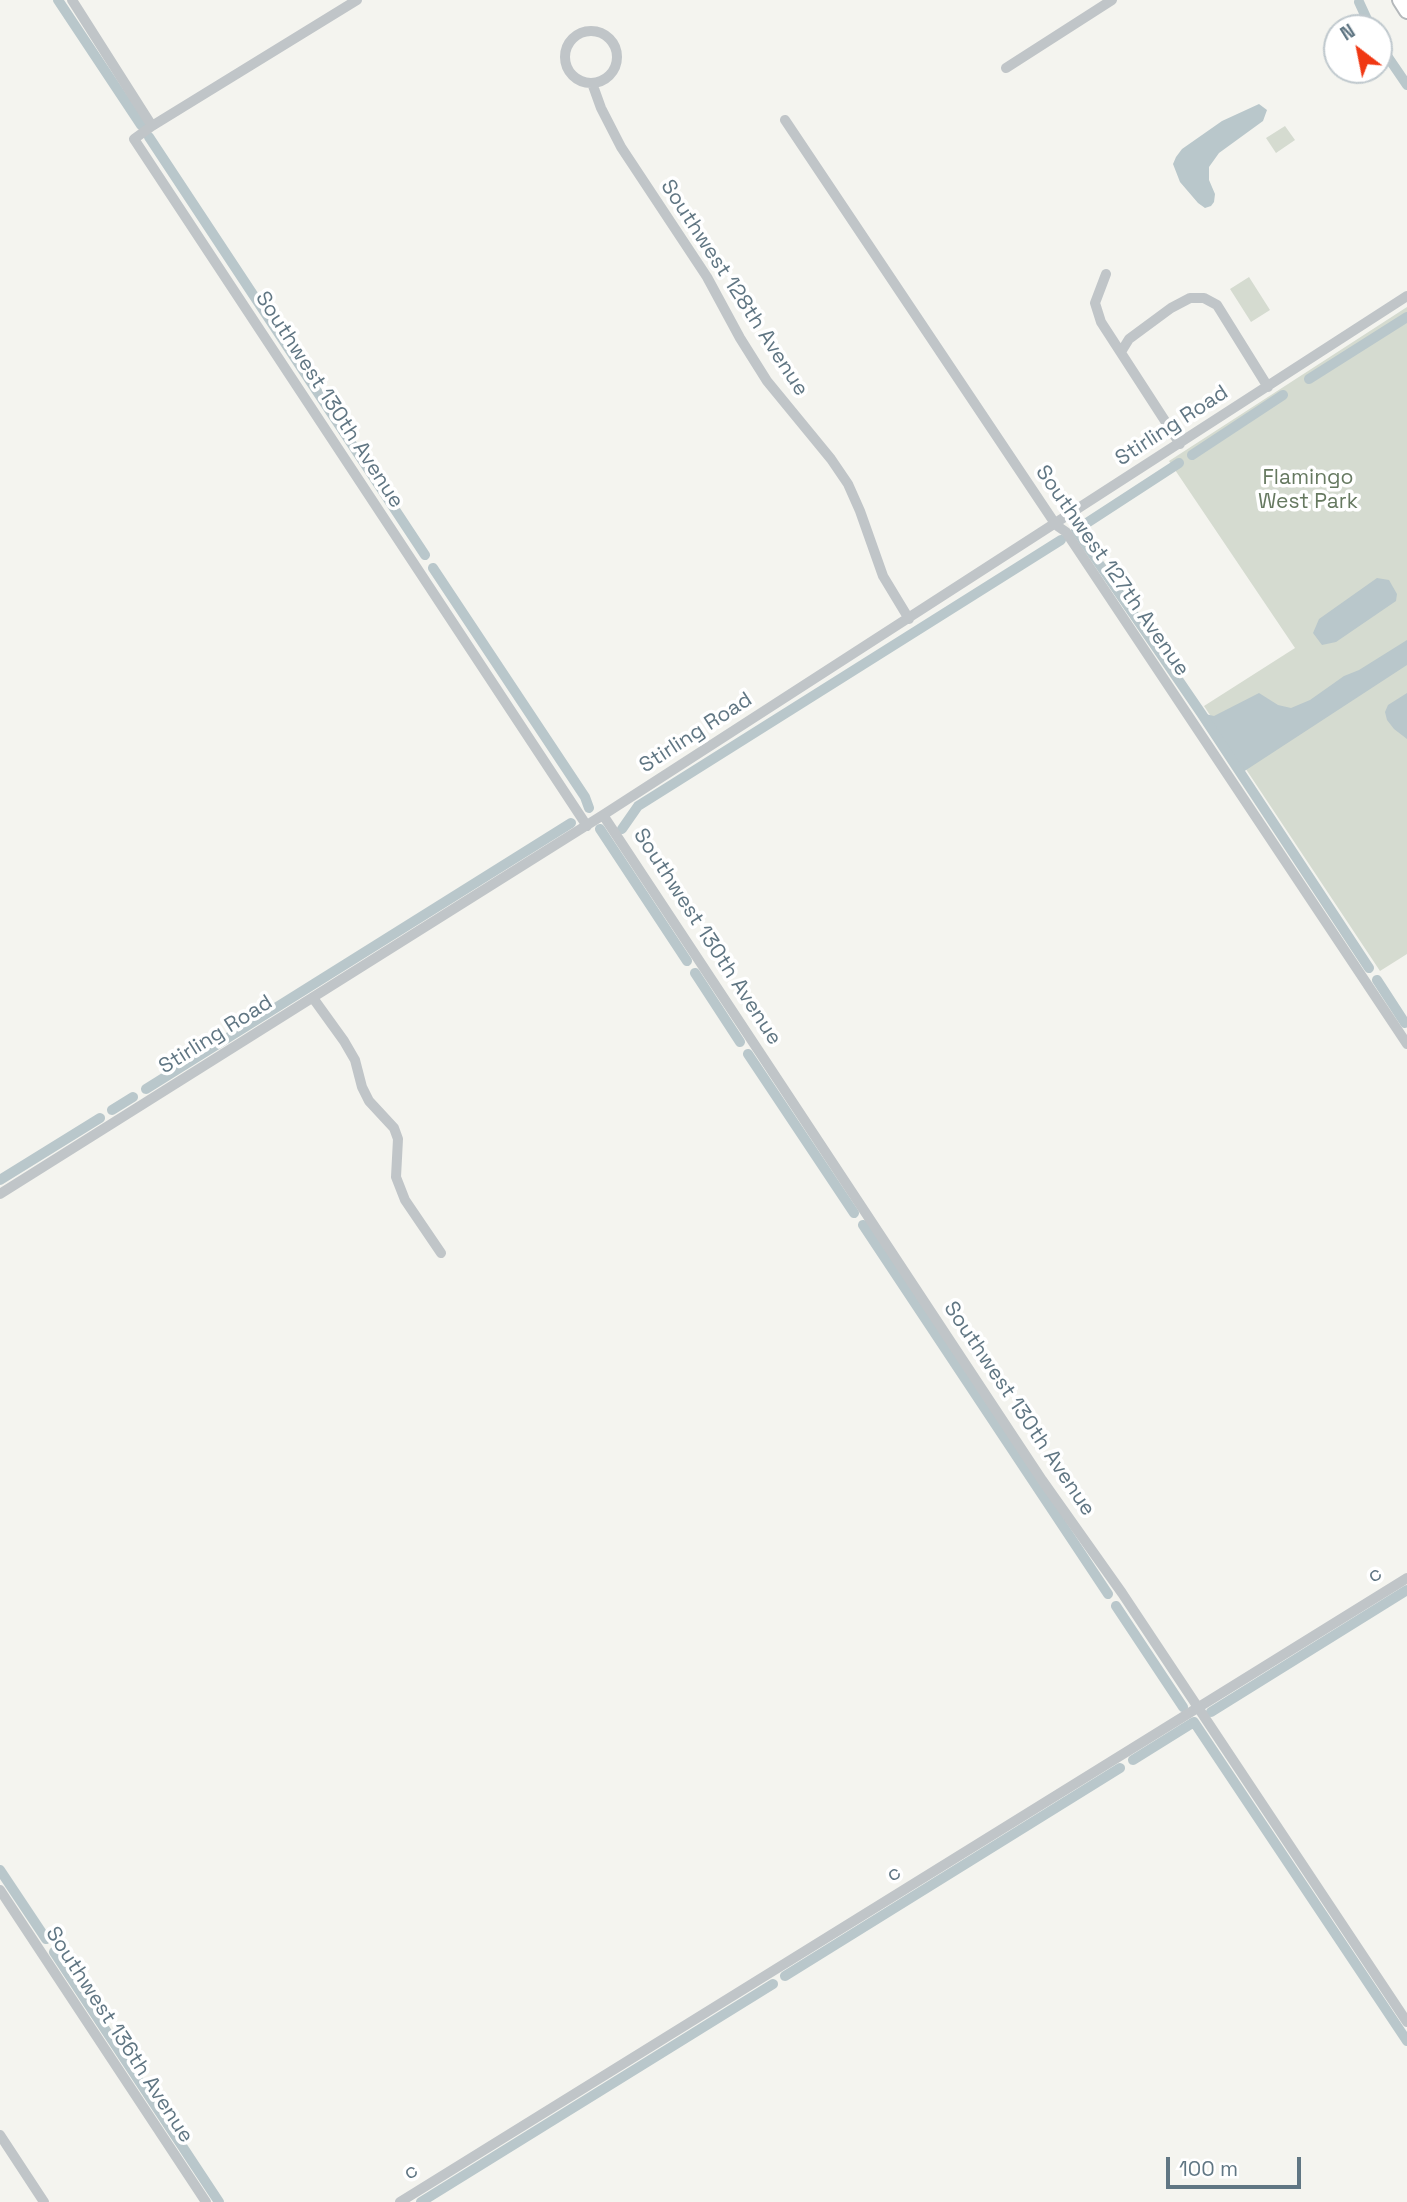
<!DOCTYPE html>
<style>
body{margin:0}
#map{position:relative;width:1407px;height:2202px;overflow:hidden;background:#f4f4ef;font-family:"Space Grotesk",sans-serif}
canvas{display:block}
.north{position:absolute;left:1323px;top:14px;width:70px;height:70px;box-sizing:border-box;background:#fff;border:2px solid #bfc8cd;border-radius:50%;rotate:328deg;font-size:19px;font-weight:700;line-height:28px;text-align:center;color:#607683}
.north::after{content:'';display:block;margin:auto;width:24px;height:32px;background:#f03813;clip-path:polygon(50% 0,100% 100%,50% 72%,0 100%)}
.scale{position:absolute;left:1166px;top:2157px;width:135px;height:32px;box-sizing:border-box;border:4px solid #607683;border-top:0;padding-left:9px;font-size:21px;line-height:24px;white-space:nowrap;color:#607683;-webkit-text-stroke:5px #fff;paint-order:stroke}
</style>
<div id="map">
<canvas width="1407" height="2202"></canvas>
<div class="north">N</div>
<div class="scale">100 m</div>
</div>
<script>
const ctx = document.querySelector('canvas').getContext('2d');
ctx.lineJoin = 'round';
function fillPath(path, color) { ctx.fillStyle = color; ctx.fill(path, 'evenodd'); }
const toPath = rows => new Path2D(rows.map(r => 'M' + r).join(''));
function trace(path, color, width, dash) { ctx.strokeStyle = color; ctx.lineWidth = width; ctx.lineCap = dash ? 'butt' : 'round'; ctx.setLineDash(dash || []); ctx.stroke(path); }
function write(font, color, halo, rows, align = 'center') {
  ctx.font = font + ' "Space Grotesk",sans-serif'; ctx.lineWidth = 7; ctx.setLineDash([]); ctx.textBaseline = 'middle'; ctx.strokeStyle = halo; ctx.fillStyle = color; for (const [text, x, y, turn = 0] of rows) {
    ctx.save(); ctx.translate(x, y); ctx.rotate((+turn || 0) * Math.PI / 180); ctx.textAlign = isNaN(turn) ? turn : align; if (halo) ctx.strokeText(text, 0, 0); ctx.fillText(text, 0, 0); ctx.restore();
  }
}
const green = toPath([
 [1285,126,1295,140,1276,153,1266,138],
 [1249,277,1270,310,1251,322,1230,289],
 [1407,307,1407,954,1380,971,1204,706,1295,648,1169,461]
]);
const water = toPath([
 [1259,104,1267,110,1263,121,1219,153,1209,167,1209,180,1215,194,1214,202,1211,206,1205,208,1198,203,1180,182,1173,164,1176,157,1182,149,1222,121],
 [1377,578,1389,580,1397,594,1396,601,1336,642,1322,645,1313,633,1319,619],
 [1407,640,1407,665,1240,774,1201,713,1214,716,1259,693,1278,705,1291,708,1310,700,1344,676,1359,670],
 [1407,693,1407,739,1394,729,1387,720,1385,712,1388,705]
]);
const canal = toPath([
 [58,0,141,125],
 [1359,2,1371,28],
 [1379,44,1407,85],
 [149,137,425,555],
 [1309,379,1407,317],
 [1192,455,1283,395],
 [1179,463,1076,530,1201,713,1369,968],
 [433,568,585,797,589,808],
 [600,829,687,961],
 [622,829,638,806,1061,540],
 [695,973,740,1042],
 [1377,980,1405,1023],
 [748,1054,854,1213],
 [146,1089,571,823],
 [112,1110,133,1097],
 [0,1180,100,1118],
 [863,1225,1108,1594],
 [1116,1606,1183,1707],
 [1211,1712,1407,1590],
 [1133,1760,1194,1722,1407,2041],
 [0,1870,46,1939],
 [54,1952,219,2202],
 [785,1976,1120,1768],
 [421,2202,773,1984]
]);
const minor = toPath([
 [72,0,152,126,134,139,587,826],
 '565 57a26 26 0 1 1 52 0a26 26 0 1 1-52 0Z',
 [1006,68,1112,0],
 [592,83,601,108,621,147,707,277,740,338,767,381,831,459,848,484,860,511,883,576,909,619],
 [785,120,1056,525,1066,532,1407,1044],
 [152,126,357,0],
 [1106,274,1095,303,1101,322,1180,444],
 [1121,352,1129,339,1171,308,1190,298,1204,298,1217,305,1268,387],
 [603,815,1042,1480,1122,1593,1407,2022],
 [313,998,344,1041,355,1060,362,1087,369,1101,394,1128,398,1139,396,1177,405,1200,441,1253],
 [0,1194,603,815,1407,296],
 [0,1890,206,2202],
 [0,2135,44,2202],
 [400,2202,1407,1578]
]);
const highway = toPath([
 [1400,0,1407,11]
]);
const streetNames = [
 ["Southwest 128th Avenue",734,288,57],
 ["Southwest 130th Avenue",329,400,57],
 ["Stirling Road",1172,426,-33],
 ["Southwest 127th Avenue",1112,571,55],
 ["Stirling Road",696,733,-33],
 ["Southwest 130th Avenue",707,937,57],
 ["Stirling Road",216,1035,-32],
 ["Southwest 130th Avenue",1019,1409,56],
 ["c",1375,1575,-32],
 ["c",894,1874,-32],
 ["Southwest 136th Avenue",119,2035,57],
 ["c",411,2172,-32]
];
const parkNames = [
 ["Flamingo",1308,478],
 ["West Park",1308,502]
];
fillPath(green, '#d5dbd0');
fillPath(water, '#b9c7cb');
trace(canal, '#b9c7cb', 10);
trace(highway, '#b4b8bb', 18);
trace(minor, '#c0c5c8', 10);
trace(highway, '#fff', 14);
write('21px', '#607683', '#fff', streetNames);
write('21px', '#667960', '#fff', parkNames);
</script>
